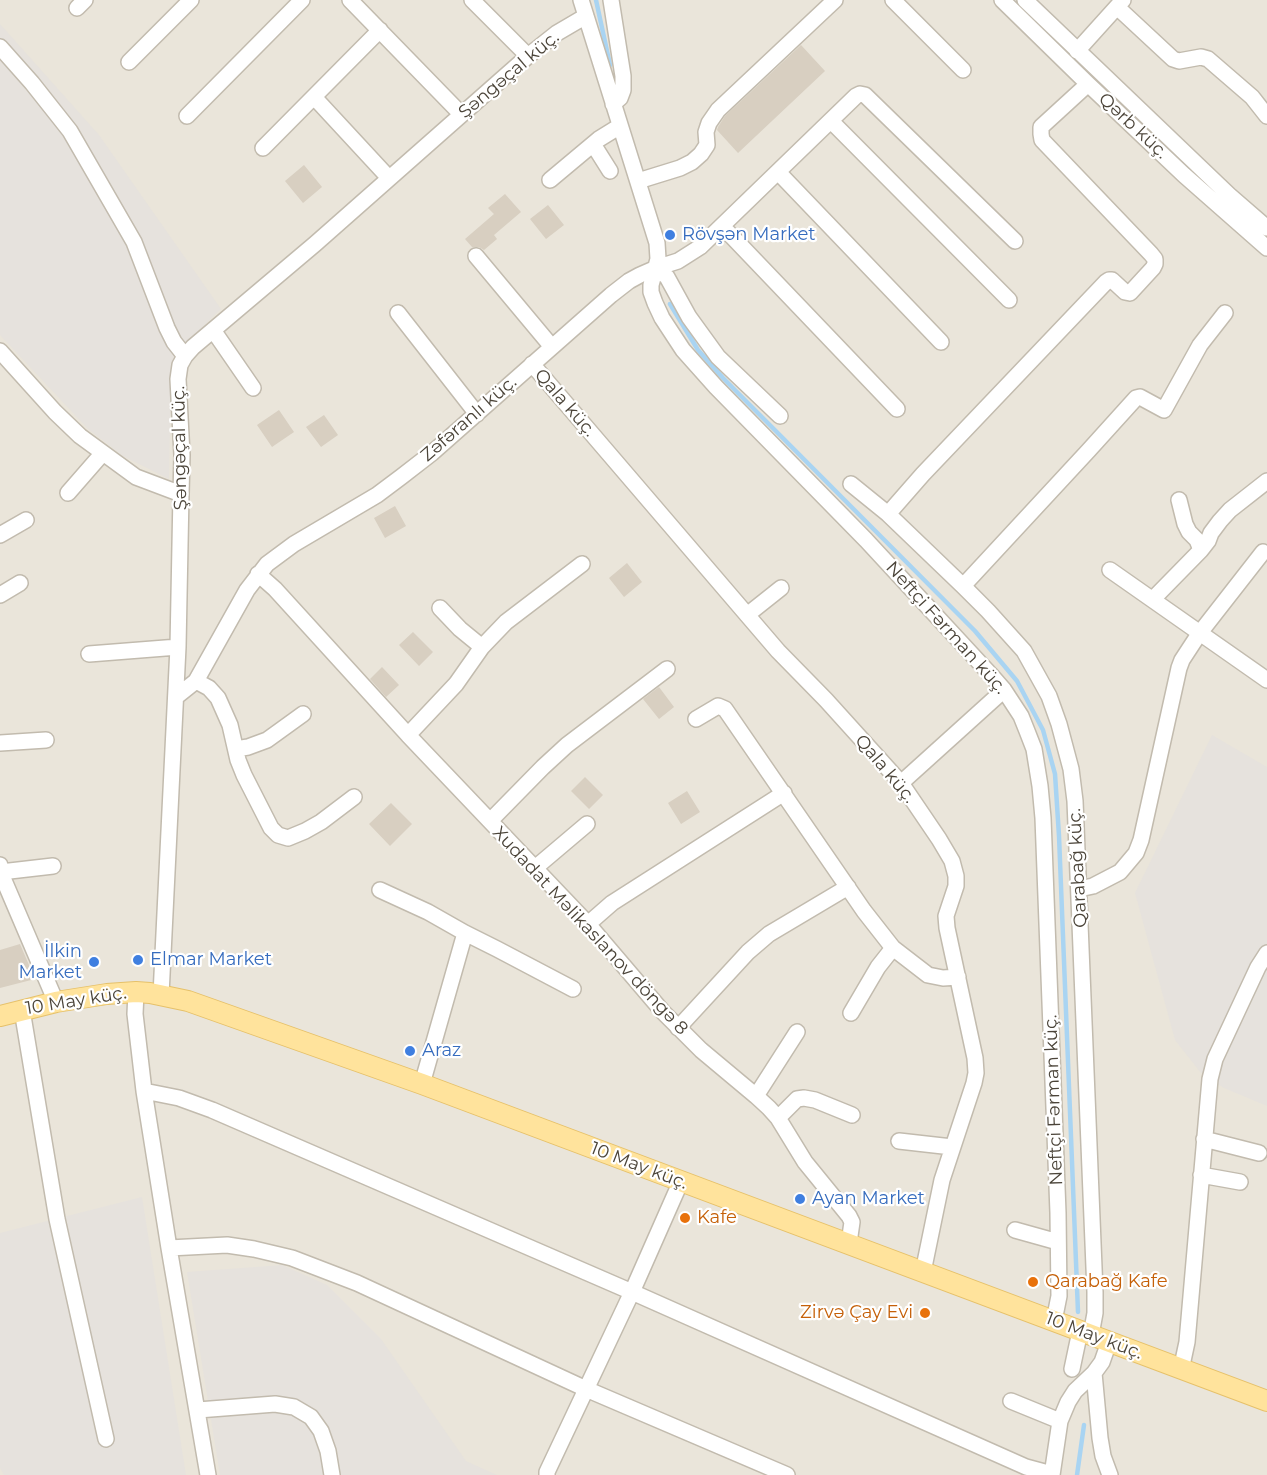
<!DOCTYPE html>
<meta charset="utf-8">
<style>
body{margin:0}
canvas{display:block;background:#f6f3ec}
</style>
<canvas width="1267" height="1475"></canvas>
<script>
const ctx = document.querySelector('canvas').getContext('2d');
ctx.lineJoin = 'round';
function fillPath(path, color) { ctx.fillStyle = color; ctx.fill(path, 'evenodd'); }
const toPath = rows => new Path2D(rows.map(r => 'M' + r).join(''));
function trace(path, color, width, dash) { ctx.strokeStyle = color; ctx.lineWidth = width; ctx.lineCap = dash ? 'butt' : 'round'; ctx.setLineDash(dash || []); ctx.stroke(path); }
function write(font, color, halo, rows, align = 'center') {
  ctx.font = font + ' Montserrat,sans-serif'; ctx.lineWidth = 4.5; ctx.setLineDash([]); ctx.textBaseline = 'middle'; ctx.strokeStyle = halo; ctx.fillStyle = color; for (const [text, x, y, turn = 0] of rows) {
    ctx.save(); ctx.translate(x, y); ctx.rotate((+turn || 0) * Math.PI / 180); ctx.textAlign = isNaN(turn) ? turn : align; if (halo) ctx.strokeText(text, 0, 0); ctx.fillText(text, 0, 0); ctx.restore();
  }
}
const residential = toPath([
 [0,0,1267,0,1267,1475,0,1475]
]);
const industrial = toPath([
 [0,24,99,135,221,309,191,338,175,357,171,371,169,479,123,456,88,429,0,335],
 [1212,735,1267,767,1267,1106,1224,1088,1201,1073,1175,1040,1135,893],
 [142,1197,186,1475,4,1475,0,1468,0,1233],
 [282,1265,327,1285,381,1339,466,1461,497,1475,220,1475,187,1272]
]);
const stream = toPath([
 [596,0,610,65],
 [1167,149,1213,190],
 [1260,231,1267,237],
 [670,304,698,350,723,378,975,631,1017,681,1043,730,1055,774,1059,836,1078,1312],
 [1077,1475,1084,1425]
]);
const building = toPath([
 [801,45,825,71,738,153,717,130,718,127,725,116],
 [304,165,322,187,303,203,285,181],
 [505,194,521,212,494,235,497,239,484,250,479,247,472,247,465,239,494,214,488,208],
 [548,205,564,225,546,239,530,219],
 [279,410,294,432,272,447,257,425],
 [324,415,338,435,321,447,306,427],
 [395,506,406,526,385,538,374,518],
 [627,563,642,582,624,597,609,578],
 [413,632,433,652,419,666,399,645],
 [382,667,399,685,386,697,370,679],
 [659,687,674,707,659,719,643,699],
 [585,777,603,795,589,809,571,791],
 [687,791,700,812,681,824,668,803],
 [391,803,412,824,390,846,369,824],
 [20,944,35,979,0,988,0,950]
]);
const minor = toPath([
 [350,0,461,114],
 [472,0,528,56],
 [581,0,657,243,658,259,651,285,651,292,655,303,662,318,683,350,716,387,866,540,990,674,1004,690,1021,716,1027,731,1034,749,1040,786,1043,818,1058,1213,1059,1296,1054,1321],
 [611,0,623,76,623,90,620,98,613,104],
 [893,0,963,70],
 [1002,0,1088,84,1184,175,1267,248],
 [1025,0,1229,195,1267,228],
 [1117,7,1173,59,1179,61,1201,57,1208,59,1252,97,1267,116],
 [77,8,85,0],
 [0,47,32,83,70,131,134,242,167,328,174,342,185,356],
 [1077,51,1123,0],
 [129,62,191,0],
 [314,97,389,178],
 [187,116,302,0],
 [831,121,1009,300],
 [593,144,610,171],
 [263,148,380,30],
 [778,172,941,342],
 [550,180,599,139,620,126],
 [638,181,680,168,692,162,701,154,707,145,706,132,709,123,718,110,835,0],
 [722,226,897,409],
 [476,256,552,347],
 [656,268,667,277,689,317,718,357,780,416],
 [398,313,477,414],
 [213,330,253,388],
 [0,351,55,412,80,436,136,477,181,494],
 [532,364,778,651,826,700,901,783,939,839,952,861,956,876,956,886,946,916,947,928,975,1058,976,1073,974,1083,942,1180,923,1272],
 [851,484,888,514,963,586,988,611,1024,651,1049,696,1059,724,1071,769,1075,801,1095,1292,1095,1313,1091,1335],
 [68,493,102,454],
 [1179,500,1185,524,1189,532,1197,540,1201,550],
 [888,514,923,474,1106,282,1109,280,1112,280,1125,292,1130,293,1153,268,1155,264,1155,259,1151,254,1042,140,1041,134,1041,127,1088,84],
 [0,535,26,520],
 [1110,570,1267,680],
 [258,574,275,589,408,735,588,924,663,1012,701,1050,756,1096,769,1108,778,1118,805,1162,849,1216,852,1222,849,1243],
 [963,586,1089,450,1136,398,1140,397,1164,410,1200,345,1225,313],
 [0,595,20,583],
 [1153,599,1201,550,1208,541,1211,533,1220,521,1230,510,1267,481],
 [440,608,460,629,482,647],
 [747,615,781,588],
 [89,654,178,647],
 [196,681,209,688,218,698,230,725,238,760,244,775,271,828,278,835,288,838,305,831,321,822,354,797],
 [176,697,196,681,247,590,267,564,294,544,377,495,401,477,432,453,611,295,629,281,640,275,656,268,678,261,700,247,856,96,860,94,865,95,1015,241],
 [696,719,718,706,725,709,864,911,893,948,928,975,943,978,958,977],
 [408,735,456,684,482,647,506,622,582,564],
 [0,743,46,740],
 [236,749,248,747,267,740,303,714],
 [901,783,1004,690],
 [490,821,543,767,567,745,667,669],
 [0,865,1,872,53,866],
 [535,868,587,824],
 [0,871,56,1002],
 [1079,889,1093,886,1120,872,1136,853,1141,840,1179,668,1182,660,1199,634,1263,552],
 [380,890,428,912,465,933,497,949,573,989],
 [588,924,612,903,784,793],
 [136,992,135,1014,144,1091,169,1248,208,1475],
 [161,995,178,647,181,494,182,455,178,379,180,365,185,356,193,347,315,244,528,56,557,33,586,16],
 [22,1010,57,1219,106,1439],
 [851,1013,878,967,893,948],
 [678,1028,748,952,769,934,848,887],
 [422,1084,465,933],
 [144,1091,179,1098,212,1110,632,1292,1026,1467,1052,1474],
 [756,1096,797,1032],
 [778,1118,797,1099,804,1098,815,1100,852,1115],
 [1204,1139,1259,1153],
 [899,1141,952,1147],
 [1201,1175,1240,1182],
 [1015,1230,1058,1242],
 [169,1248,227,1245,254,1249,292,1258,357,1283,586,1389,787,1475],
 [1109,1342,1102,1362,1094,1373,1100,1438,1103,1456,1110,1475],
 [1072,1369,1080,1331],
 [1181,1370,1187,1342,1210,1079,1215,1059,1258,967,1267,953],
 [1011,1401,1060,1421],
 [198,1410,275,1404,294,1407,311,1417,321,1431,328,1451,332,1475],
 [547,1475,547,1472,632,1292,681,1181],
 [1052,1475,1060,1421,1068,1402,1075,1391,1094,1373]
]);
const major = toPath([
 [0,1016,56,1002,107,994,136,992,150,993,188,1001,422,1084,1267,1401]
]);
const markers = [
 [670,235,6,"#3f7fe0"],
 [138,960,6,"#3f7fe0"],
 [94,962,6,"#3f7fe0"],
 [410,1051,6,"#3f7fe0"],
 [800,1199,6,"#3f7fe0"],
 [685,1218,6,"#e8710a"],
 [1033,1282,6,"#e8710a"],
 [925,1313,6,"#e8710a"]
];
const streetNames = [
 ["Şəngəçal küç.",509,75,-40],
 ["Qərb küç.",1133,126,43],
 ["Qala küç.",565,403,49],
 ["Zəfəranlı küç.",469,419,-41],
 ["Şəngəçal küç.",180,448,-91],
 ["Neftçi Fərman küç.",946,628,48],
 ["Qala küç.",885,769,50],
 ["Qarabağ küç.",1078,868,-93],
 ["Xudadat Məlikaslanov döngə 8",590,931,47],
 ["10 May küç.",76,1001,-9],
 ["Neftçi Fərman küç.",1054,1100,-92],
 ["10 May küç.",639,1166,21],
 ["10 May küç.",1094,1336,21]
];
const shopNames = [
 ["Rövşən Market",682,235],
 ["İlkin",82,952,"right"],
 ["Market",82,973,"right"],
 ["Elmar Market",150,960],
 ["Araz",422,1051],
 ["Ayan Market",812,1199]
];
const foodNames = [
 ["Kafe",697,1218],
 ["Qarabağ Kafe",1045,1282],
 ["Zirvə Çay Evi",913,1313,"right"]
];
fillPath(residential, '#eae5da');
fillPath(industrial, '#e6e2dd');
trace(stream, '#a9d4f2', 4.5);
fillPath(building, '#d8cfc1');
trace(minor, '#c2bbae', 18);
trace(major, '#e6c16a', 22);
trace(minor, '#fff', 15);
trace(major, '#ffe39c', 20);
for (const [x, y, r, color] of markers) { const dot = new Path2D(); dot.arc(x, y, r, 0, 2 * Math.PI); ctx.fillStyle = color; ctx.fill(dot); trace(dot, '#fff', 2); }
write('18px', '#4b4439', '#fff', streetNames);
write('18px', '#366cbe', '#fff', shopNames, 'left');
write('18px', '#c56008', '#fff', foodNames, 'left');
</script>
